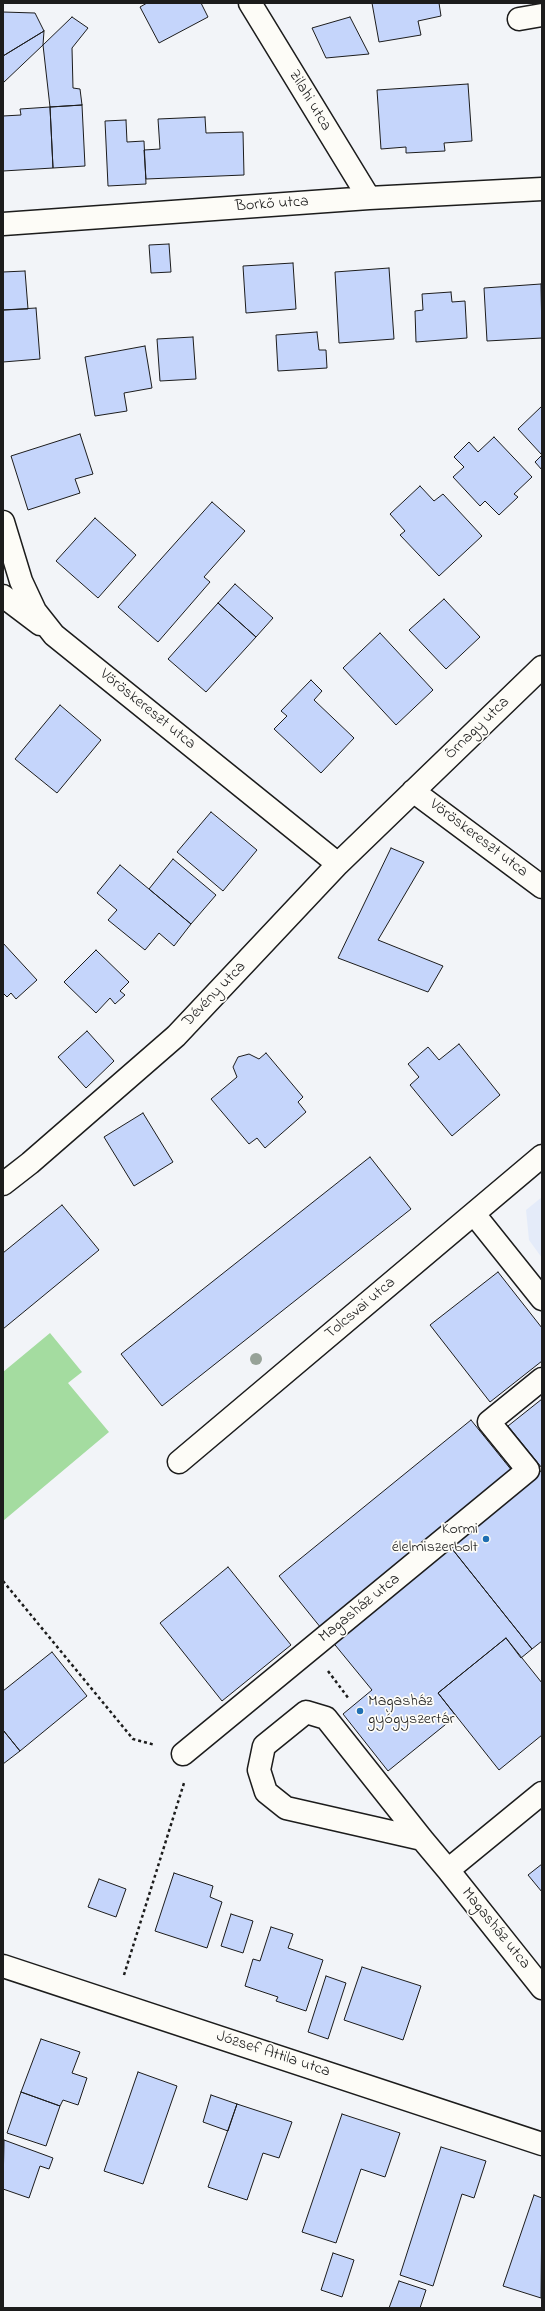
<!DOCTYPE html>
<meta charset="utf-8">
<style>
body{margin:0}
#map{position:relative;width:545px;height:2311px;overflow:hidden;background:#f2f4f8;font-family:"Indie Flower",sans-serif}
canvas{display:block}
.frame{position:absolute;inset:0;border:4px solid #1c1c1c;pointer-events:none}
</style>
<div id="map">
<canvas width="545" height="2311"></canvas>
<div class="frame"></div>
</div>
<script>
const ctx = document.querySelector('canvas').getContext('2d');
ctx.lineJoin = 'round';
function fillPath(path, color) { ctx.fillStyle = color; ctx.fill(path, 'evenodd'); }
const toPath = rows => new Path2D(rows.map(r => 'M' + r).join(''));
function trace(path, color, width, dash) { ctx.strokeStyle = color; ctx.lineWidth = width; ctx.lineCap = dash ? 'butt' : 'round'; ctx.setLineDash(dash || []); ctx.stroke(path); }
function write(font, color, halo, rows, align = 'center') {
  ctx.font = font + ' "Indie Flower",sans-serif'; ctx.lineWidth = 3.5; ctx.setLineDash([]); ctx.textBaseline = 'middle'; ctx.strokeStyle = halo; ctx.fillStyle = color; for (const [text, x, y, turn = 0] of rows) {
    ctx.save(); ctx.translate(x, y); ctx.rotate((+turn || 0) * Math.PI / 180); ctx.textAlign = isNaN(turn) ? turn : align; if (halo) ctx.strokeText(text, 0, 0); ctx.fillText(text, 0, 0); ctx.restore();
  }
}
const built = toPath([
 [542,1197,542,1258,529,1240,526,1210]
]);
const green = toPath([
 [50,1333,82,1372,68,1383,109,1432,3,1521,3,1372]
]);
const building = toPath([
 [147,3,201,3,208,17,159,43,140,7,147,3],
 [372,3,439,3,441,16,418,21,421,35,379,42,372,3],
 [3,12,35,13,44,31,3,56,3,12],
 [72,17,88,28,72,48,73,88,80,89,82,105,50,107,43,45,72,17],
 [350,17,369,54,326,58,312,28,350,17],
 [44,31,43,45,3,83,3,56,44,31],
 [468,84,472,141,444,143,445,151,406,153,406,147,381,149,377,90,468,84],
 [82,105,85,166,53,168,50,107,82,105],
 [50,107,53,168,3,171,3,116,21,115,20,109,50,107],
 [205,117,206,133,243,132,244,175,146,179,144,150,160,149,158,119,205,117],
 [126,120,127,142,144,141,146,184,108,186,105,121,126,120],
 [169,244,171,272,151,273,149,245,169,244],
 [293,263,296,309,246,313,243,266,293,263],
 [389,268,394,339,339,343,335,272,389,268],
 [25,271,28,309,3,310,3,272,25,271],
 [541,284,542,338,487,341,484,288,541,284],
 [451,292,452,302,465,301,467,338,416,342,415,311,423,310,422,294,451,292],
 [36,308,40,359,3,362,3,310,36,308],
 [317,332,319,350,326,350,327,368,278,371,276,335,317,332],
 [193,337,196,379,160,381,157,339,193,337],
 [145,346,152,388,124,393,127,411,95,416,85,357,145,346],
 [542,406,542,470,535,462,542,455,518,429,542,406],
 [80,434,93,474,75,479,80,493,28,510,11,456,80,434],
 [494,437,532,477,514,494,518,497,499,515,485,501,480,506,453,477,464,467,454,457,469,442,478,452,494,437],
 [420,486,434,501,443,494,482,536,439,576,400,535,405,531,390,514,420,486],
 [212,502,245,531,204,577,210,582,158,642,118,607,212,502],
 [95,518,136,555,98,598,56,561,95,518],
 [235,584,273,618,256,637,218,603,235,584],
 [444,599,480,637,446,669,409,630,444,599],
 [218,603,256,637,206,692,168,659,218,603],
 [380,633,433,690,396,725,343,668,380,633],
 [311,680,322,691,314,700,354,738,321,773,274,729,287,716,281,711,311,680],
 [60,705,101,740,57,793,15,759,60,705],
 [211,812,257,850,223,891,177,852,211,812],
 [391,848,424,862,378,940,443,966,428,992,338,958,391,848],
 [173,859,216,895,191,924,149,889,173,859],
 [120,865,191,924,174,946,159,933,145,950,108,920,117,910,97,893,120,865],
 [3,943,37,980,16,999,11,993,7,997,3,993,3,943],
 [96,950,129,982,120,991,125,995,115,1004,110,998,96,1013,64,982,96,950],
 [87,1031,114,1061,86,1088,58,1057,87,1031],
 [459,1044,500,1095,452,1136,410,1085,419,1077,408,1064,428,1047,439,1060,459,1044],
 [266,1053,303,1097,298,1102,306,1112,265,1148,257,1138,249,1144,211,1099,237,1077,233,1067,238,1057,249,1054,259,1059,266,1053],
 [143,1113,173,1162,134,1186,104,1137,143,1113],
 [370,1157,411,1209,162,1406,121,1354,370,1157],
 [62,1205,99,1250,3,1329,3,1253,62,1205],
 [498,1272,542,1328,542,1361,490,1402,430,1325,498,1272],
 [542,1399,542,1468,508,1426,542,1399],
 [471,1420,513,1472,321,1628,279,1576,471,1420],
 [542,1470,542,1641,532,1649,449,1545,542,1470],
 [449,1545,532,1649,521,1658,506,1638,438,1693,456,1716,388,1771,343,1714,372,1690,331,1640,449,1545],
 [228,1567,291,1645,222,1701,160,1623,228,1567],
 [506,1638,542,1683,542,1735,499,1770,438,1693,506,1638],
 [52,1652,87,1696,20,1751,3,1730,3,1691,52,1652],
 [3,1730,20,1751,3,1764,3,1730],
 [542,1864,542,1892,528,1875,542,1864],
 [174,1873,213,1886,210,1897,222,1902,207,1948,155,1931,174,1873],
 [99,1879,126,1889,116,1917,88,1907,99,1879],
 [231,1914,253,1921,243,1953,221,1946,231,1914],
 [271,1927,293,1934,288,1948,323,1960,306,2011,276,2001,278,1997,245,1986,253,1959,260,1961,271,1927],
 [362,1967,421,1986,403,2040,344,2020,362,1967],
 [326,1976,346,1983,328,2039,308,2032,326,1976],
 [41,2039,80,2052,72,2073,87,2078,78,2105,63,2100,60,2106,21,2092,41,2039],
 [138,2072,177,2086,143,2184,104,2171,138,2072],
 [21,2092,60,2106,46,2146,7,2133,21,2092],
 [211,2095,237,2104,228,2131,203,2122,211,2095],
 [237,2104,292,2122,279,2158,263,2153,247,2200,208,2187,237,2104],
 [342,2114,400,2133,385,2177,361,2169,336,2243,302,2232,342,2114],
 [4,2140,53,2158,49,2169,40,2166,29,2198,3,2189,4,2140],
 [441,2147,486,2161,474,2198,462,2194,433,2286,400,2275,441,2147],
 [534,2195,542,2198,541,2298,503,2286,534,2195],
 [333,2253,354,2260,342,2297,321,2290,333,2253],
 [399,2281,426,2290,420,2308,389,2308,399,2281]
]);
const path = toPath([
 [3,1581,133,1739,155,1745],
 [328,1671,349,1699],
 [124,1975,184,1783]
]);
const minor = toPath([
 [250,3,369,198],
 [519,19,542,15],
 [3,224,369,198,542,189],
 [3,522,21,581,35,611,54,635,338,864],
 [3,596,40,624],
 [413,791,542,887],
 [3,1184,30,1163,176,1036,338,864,542,667],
 [474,1214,542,1299],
 [179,1462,542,1156],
 [183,1754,528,1470,489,1422,542,1379],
 [542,1793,448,1870,542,1988],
 [422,1839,286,1808,266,1792,259,1770,264,1746,306,1712,326,1718,422,1839,448,1870],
 [3,1966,542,2144]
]);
const trees = [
 [256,1359]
];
const markers = [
 [486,1539,4,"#1f6fb2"],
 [360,1711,4,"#1f6fb2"]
];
const streetNames = [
 ["Zilahi utca",309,101,59],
 ["Borkő utca",272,205,-4],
 ["Vöröskereszt utca",147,710,39],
 ["Őrnagy utca",478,729,-44],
 ["Vöröskereszt utca",478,839,37],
 ["Dévény utca",215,995,-46],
 ["Tolcsvai utca",361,1309,-40],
 ["Magasház utca",360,1609,-39],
 ["Magasház utca",495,1929,51],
 ["József Attila utca",273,2055,18]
];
const poiNames = [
 ["Kormi",478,1530],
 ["élelmiszerbolt",478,1548],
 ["Magasház",368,1702,"left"],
 ["gyógyszertár",368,1720,"left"]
];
fillPath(built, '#e4ebf9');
fillPath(green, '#a4dca0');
fillPath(building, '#c5d5fb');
trace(building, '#1c1c1c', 1);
trace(minor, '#1c1c1c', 25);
trace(path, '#1c1c1c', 2.5, [3, 3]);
trace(minor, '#fdfcf7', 22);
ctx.fillStyle = '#97a298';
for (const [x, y] of trees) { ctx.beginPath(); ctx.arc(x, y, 6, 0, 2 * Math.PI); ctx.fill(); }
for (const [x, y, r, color] of markers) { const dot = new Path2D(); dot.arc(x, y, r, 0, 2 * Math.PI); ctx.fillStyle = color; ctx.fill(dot); trace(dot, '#fdfcf7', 1.5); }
write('16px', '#1c1c1c', '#fdfcf7', streetNames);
write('16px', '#1c1c1c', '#fdfcf7', poiNames, 'right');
</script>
